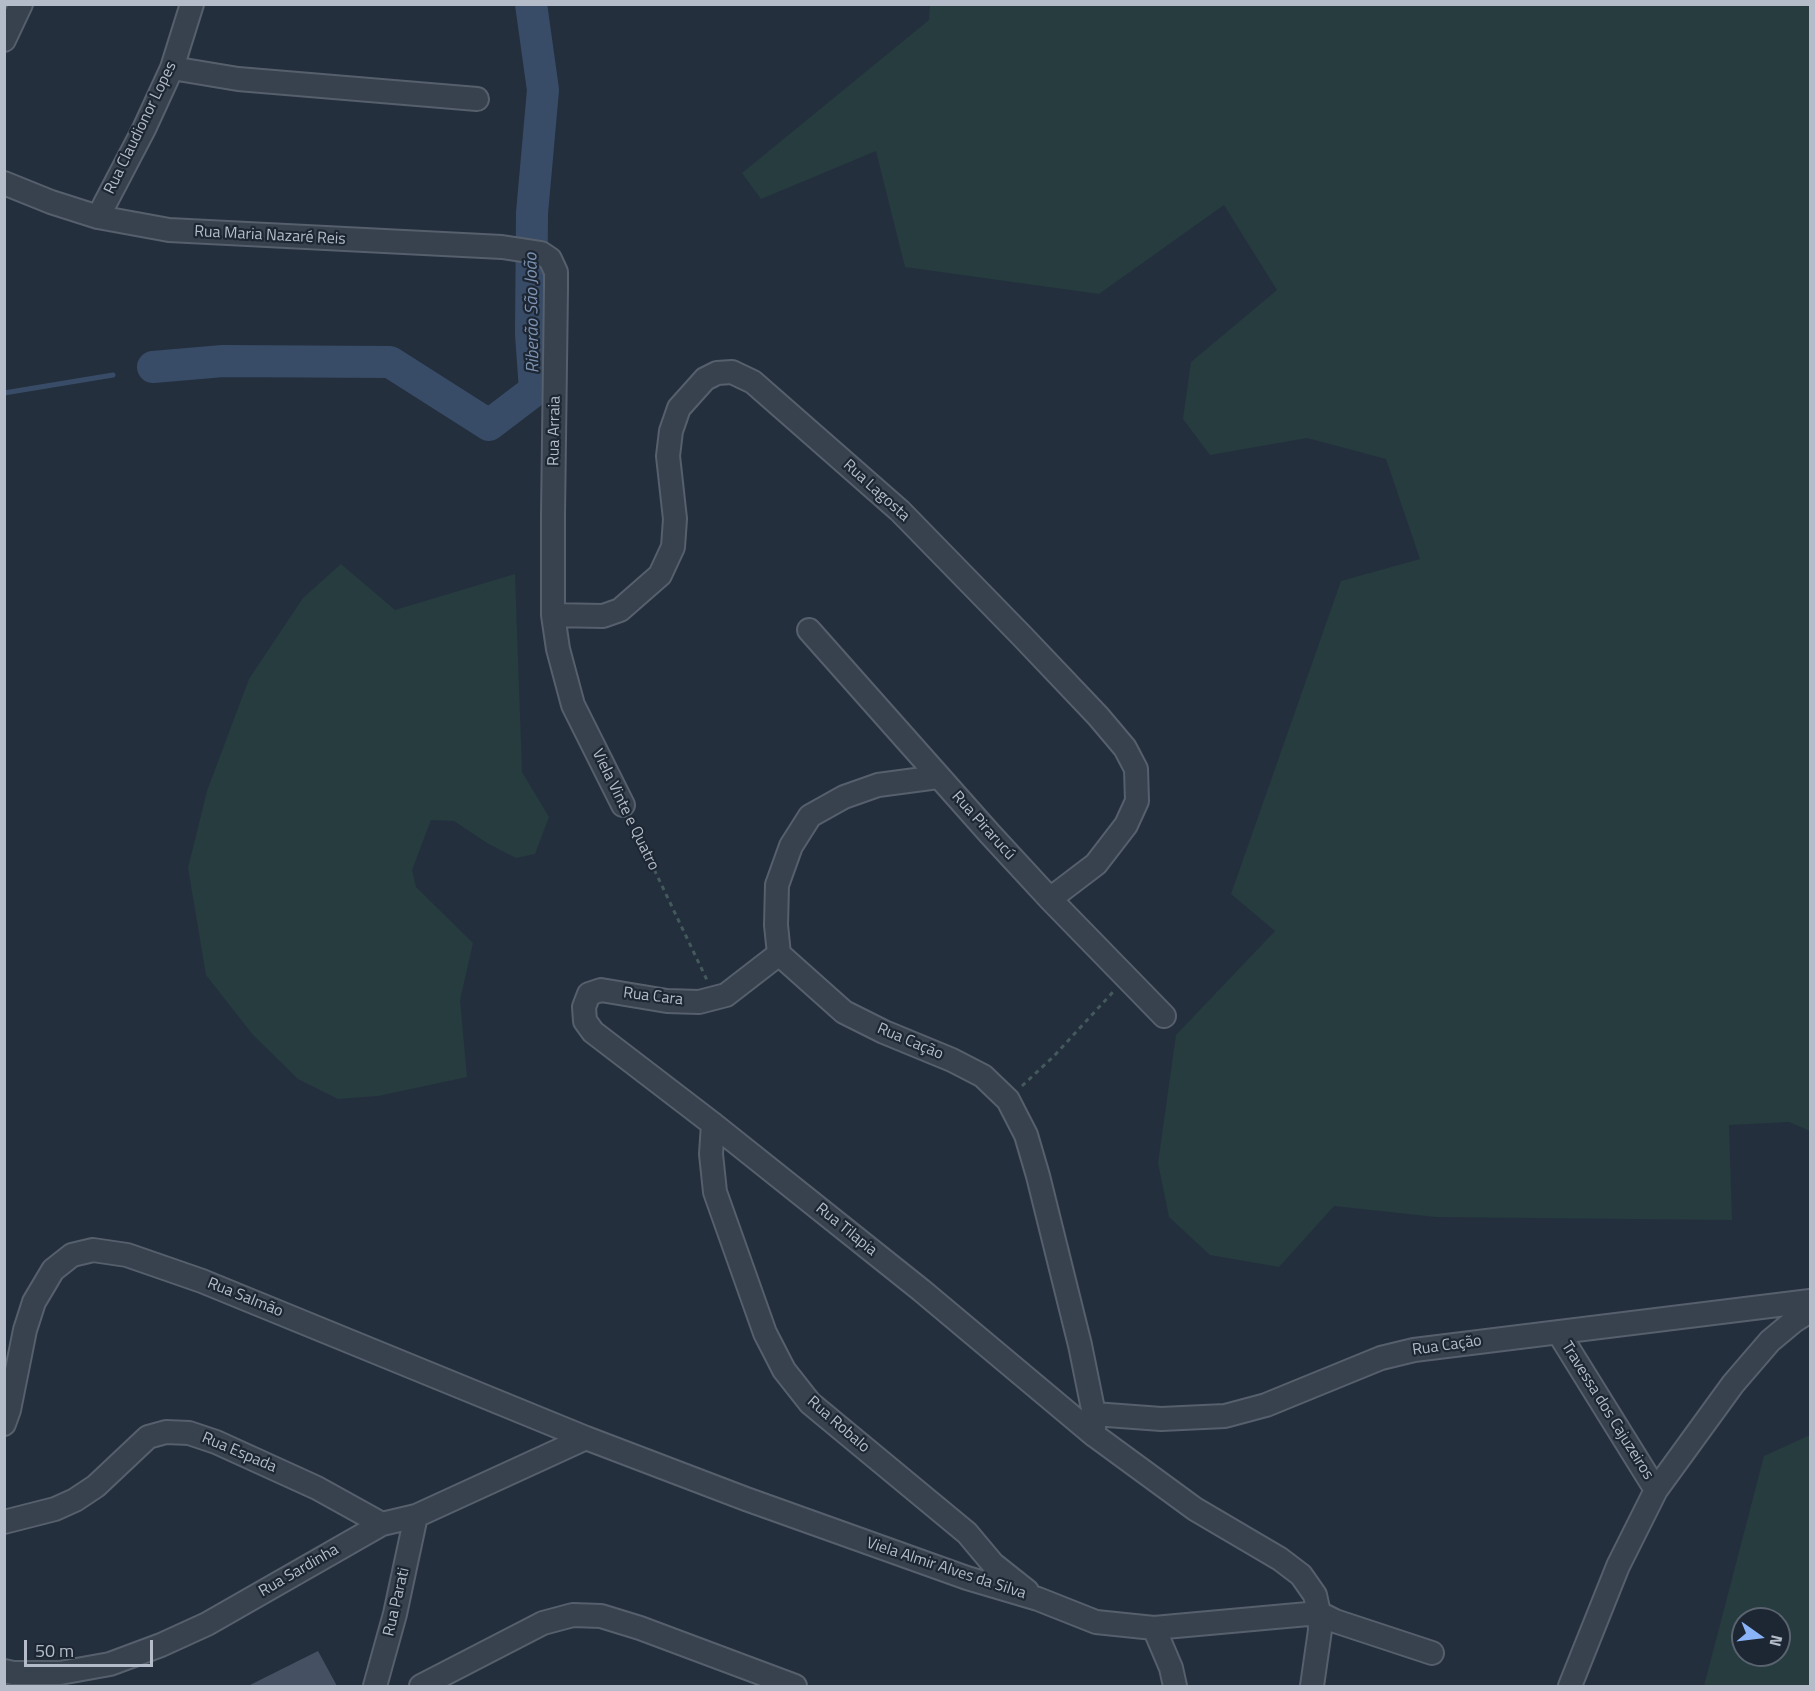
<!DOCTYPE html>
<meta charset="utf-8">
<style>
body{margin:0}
#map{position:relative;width:1815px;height:1691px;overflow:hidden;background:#242f3e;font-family:"Titillium Web",sans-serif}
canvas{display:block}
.frame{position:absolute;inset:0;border:6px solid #b4bcc9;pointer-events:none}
.north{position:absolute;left:1731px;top:1607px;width:60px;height:60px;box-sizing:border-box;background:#1d2633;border:2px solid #59626f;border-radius:50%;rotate:104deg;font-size:16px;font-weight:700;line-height:24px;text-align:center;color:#b4bcc9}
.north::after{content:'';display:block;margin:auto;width:21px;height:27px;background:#8ab4f8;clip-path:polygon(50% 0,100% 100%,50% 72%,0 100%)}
.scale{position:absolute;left:24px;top:1640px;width:129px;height:27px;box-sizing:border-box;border:3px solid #b4bcc9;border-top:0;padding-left:8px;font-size:18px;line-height:21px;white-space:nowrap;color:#b4bcc9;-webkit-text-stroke:4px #1d2633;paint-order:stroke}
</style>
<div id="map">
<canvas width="1815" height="1691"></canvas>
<div class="frame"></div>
<div class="north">N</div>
<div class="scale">50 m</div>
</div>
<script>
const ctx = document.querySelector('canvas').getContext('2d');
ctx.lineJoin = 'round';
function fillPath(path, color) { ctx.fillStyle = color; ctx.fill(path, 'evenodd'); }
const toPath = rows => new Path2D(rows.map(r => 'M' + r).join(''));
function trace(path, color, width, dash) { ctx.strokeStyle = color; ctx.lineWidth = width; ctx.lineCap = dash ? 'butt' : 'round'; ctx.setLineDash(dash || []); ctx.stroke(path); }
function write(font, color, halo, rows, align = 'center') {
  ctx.font = font + ' "Titillium Web",sans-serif'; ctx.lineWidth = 4.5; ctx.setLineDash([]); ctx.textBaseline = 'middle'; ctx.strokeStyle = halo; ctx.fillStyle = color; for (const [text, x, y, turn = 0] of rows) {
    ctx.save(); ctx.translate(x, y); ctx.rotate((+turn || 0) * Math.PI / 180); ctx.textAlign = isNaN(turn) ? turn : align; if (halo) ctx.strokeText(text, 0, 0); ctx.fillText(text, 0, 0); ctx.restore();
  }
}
const green = toPath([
 [930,5,1810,5,1810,1131,1789,1122,1729,1125,1732,1220,1436,1217,1334,1206,1279,1267,1210,1255,1169,1217,1158,1163,1176,1035,1275,931,1231,894,1341,581,1420,559,1386,459,1307,438,1210,455,1183,419,1191,362,1277,290,1224,205,1099,294,905,267,876,151,761,199,742,173,929,20],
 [341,564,395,610,515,574,522,772,549,817,535,854,516,858,487,843,454,821,431,820,412,870,416,887,473,943,460,1000,467,1077,378,1096,338,1099,298,1079,253,1035,206,975,188,868,207,791,249,679,303,598],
 [1810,1435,1810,1686,1704,1686,1764,1456],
 [1743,1619,1779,1619,1779,1655,1743,1655]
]);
const stream = toPath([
 [4,393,113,375]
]);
const river = toPath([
 [153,367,223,361,390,362,489,425,535,390,531,334,532,213,543,90,531,4]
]);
const building = toPath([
 [318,1651,337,1686,248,1686]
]);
const path = toPath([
 [631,821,707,980],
 [1022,1086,1054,1056,1113,992]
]);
const minor = toPath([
 [4,40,21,4],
 [172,68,238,79,477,99],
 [4,183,51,202,98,217,169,230,502,247,541,253,550,259,556,272,556,288,553,515,553,615,558,649,573,705,623,805],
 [98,217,144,129,172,68,192,4],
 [553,615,603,616,620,610,660,575,673,547,675,519,668,456,671,431,679,408,705,379,717,373,732,372,753,382,900,511,1021,635,1098,716,1125,748,1136,769,1137,801,1126,825,1096,864,1050,899],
 [809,630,990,834,1050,899,1164,1016],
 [938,777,878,785,844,797,810,816,791,846,777,885,776,925,779,954,844,1012,884,1032,952,1060,983,1076,1008,1100,1026,1135,1038,1176,1080,1345,1094,1414,1094,1435],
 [779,954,726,995,699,1002,667,1001,601,990,589,994,584,1007,585,1021,593,1032,713,1124,921,1290,1094,1435,1195,1509,1280,1559,1301,1575,1315,1595,1319,1613,1320,1630,1312,1686],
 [713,1124,711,1154,715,1192,765,1333,784,1370,810,1403,967,1533,993,1564,1027,1591],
 [1558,1332,1656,1490],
 [1094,1414,1161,1419,1225,1416,1266,1405,1381,1358,1414,1350,1810,1301],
 [4,1424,9,1410,25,1330,34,1302,53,1270,72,1255,93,1250,127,1255,202,1281,586,1438,746,1499,967,1578,1038,1599,1096,1622,1154,1628,1319,1613,1335,1621,1432,1653],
 [4,1522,55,1509,75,1500,96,1486,148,1437,166,1432,189,1433,216,1442,317,1488,382,1524],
 [1154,1628,1171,1668,1175,1686],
 [4,1671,13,1673,60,1673,110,1664,161,1645,207,1624,382,1524,416,1516,586,1438],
 [375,1686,395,1614,416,1516],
 [421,1686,543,1623,573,1615,601,1616,640,1628,795,1686],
 [1570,1686,1618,1566,1656,1490,1733,1384,1770,1341,1794,1321,1810,1311]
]);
const streetNames = [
 ["Rua Claudionor Lopes",141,128,-64],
 ["Rua Maria Nazaré Reis",270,236,3],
 ["Rua Arraia",555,431,-89],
 ["Rua Lagosta",876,491,42],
 ["Viela Vinte e Quatro",625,810,64],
 ["Rua Pirarucú",983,826,48],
 ["Rua Cara",653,997,7],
 ["Rua Cação",910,1042,23],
 ["Rua Tilapia",846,1230,39],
 ["Rua Salmão",245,1298,22],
 ["Rua Cação",1447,1346,-8],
 ["Travessa dos Cajuzeiros",1607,1411,58],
 ["Rua Robalo",838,1425,41],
 ["Rua Espada",239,1453,23],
 ["Viela Almir Alves da Silva",946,1569,18],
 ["Rua Sardinha",299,1571,-30],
 ["Rua Parati",397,1602,-77]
];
const waterNames = [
 ["Riberão São João",533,313,-91]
];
fillPath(green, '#263c3f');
trace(stream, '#394c67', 5);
trace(river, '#394c67', 32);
fillPath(building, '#455162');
trace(minor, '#565f6c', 26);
trace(path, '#44595c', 3, [4.5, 4.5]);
trace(minor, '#38414e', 22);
write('16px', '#b4bcc9', '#1d2633', streetNames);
write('italic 18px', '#7c92b1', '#1d2633', waterNames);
</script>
